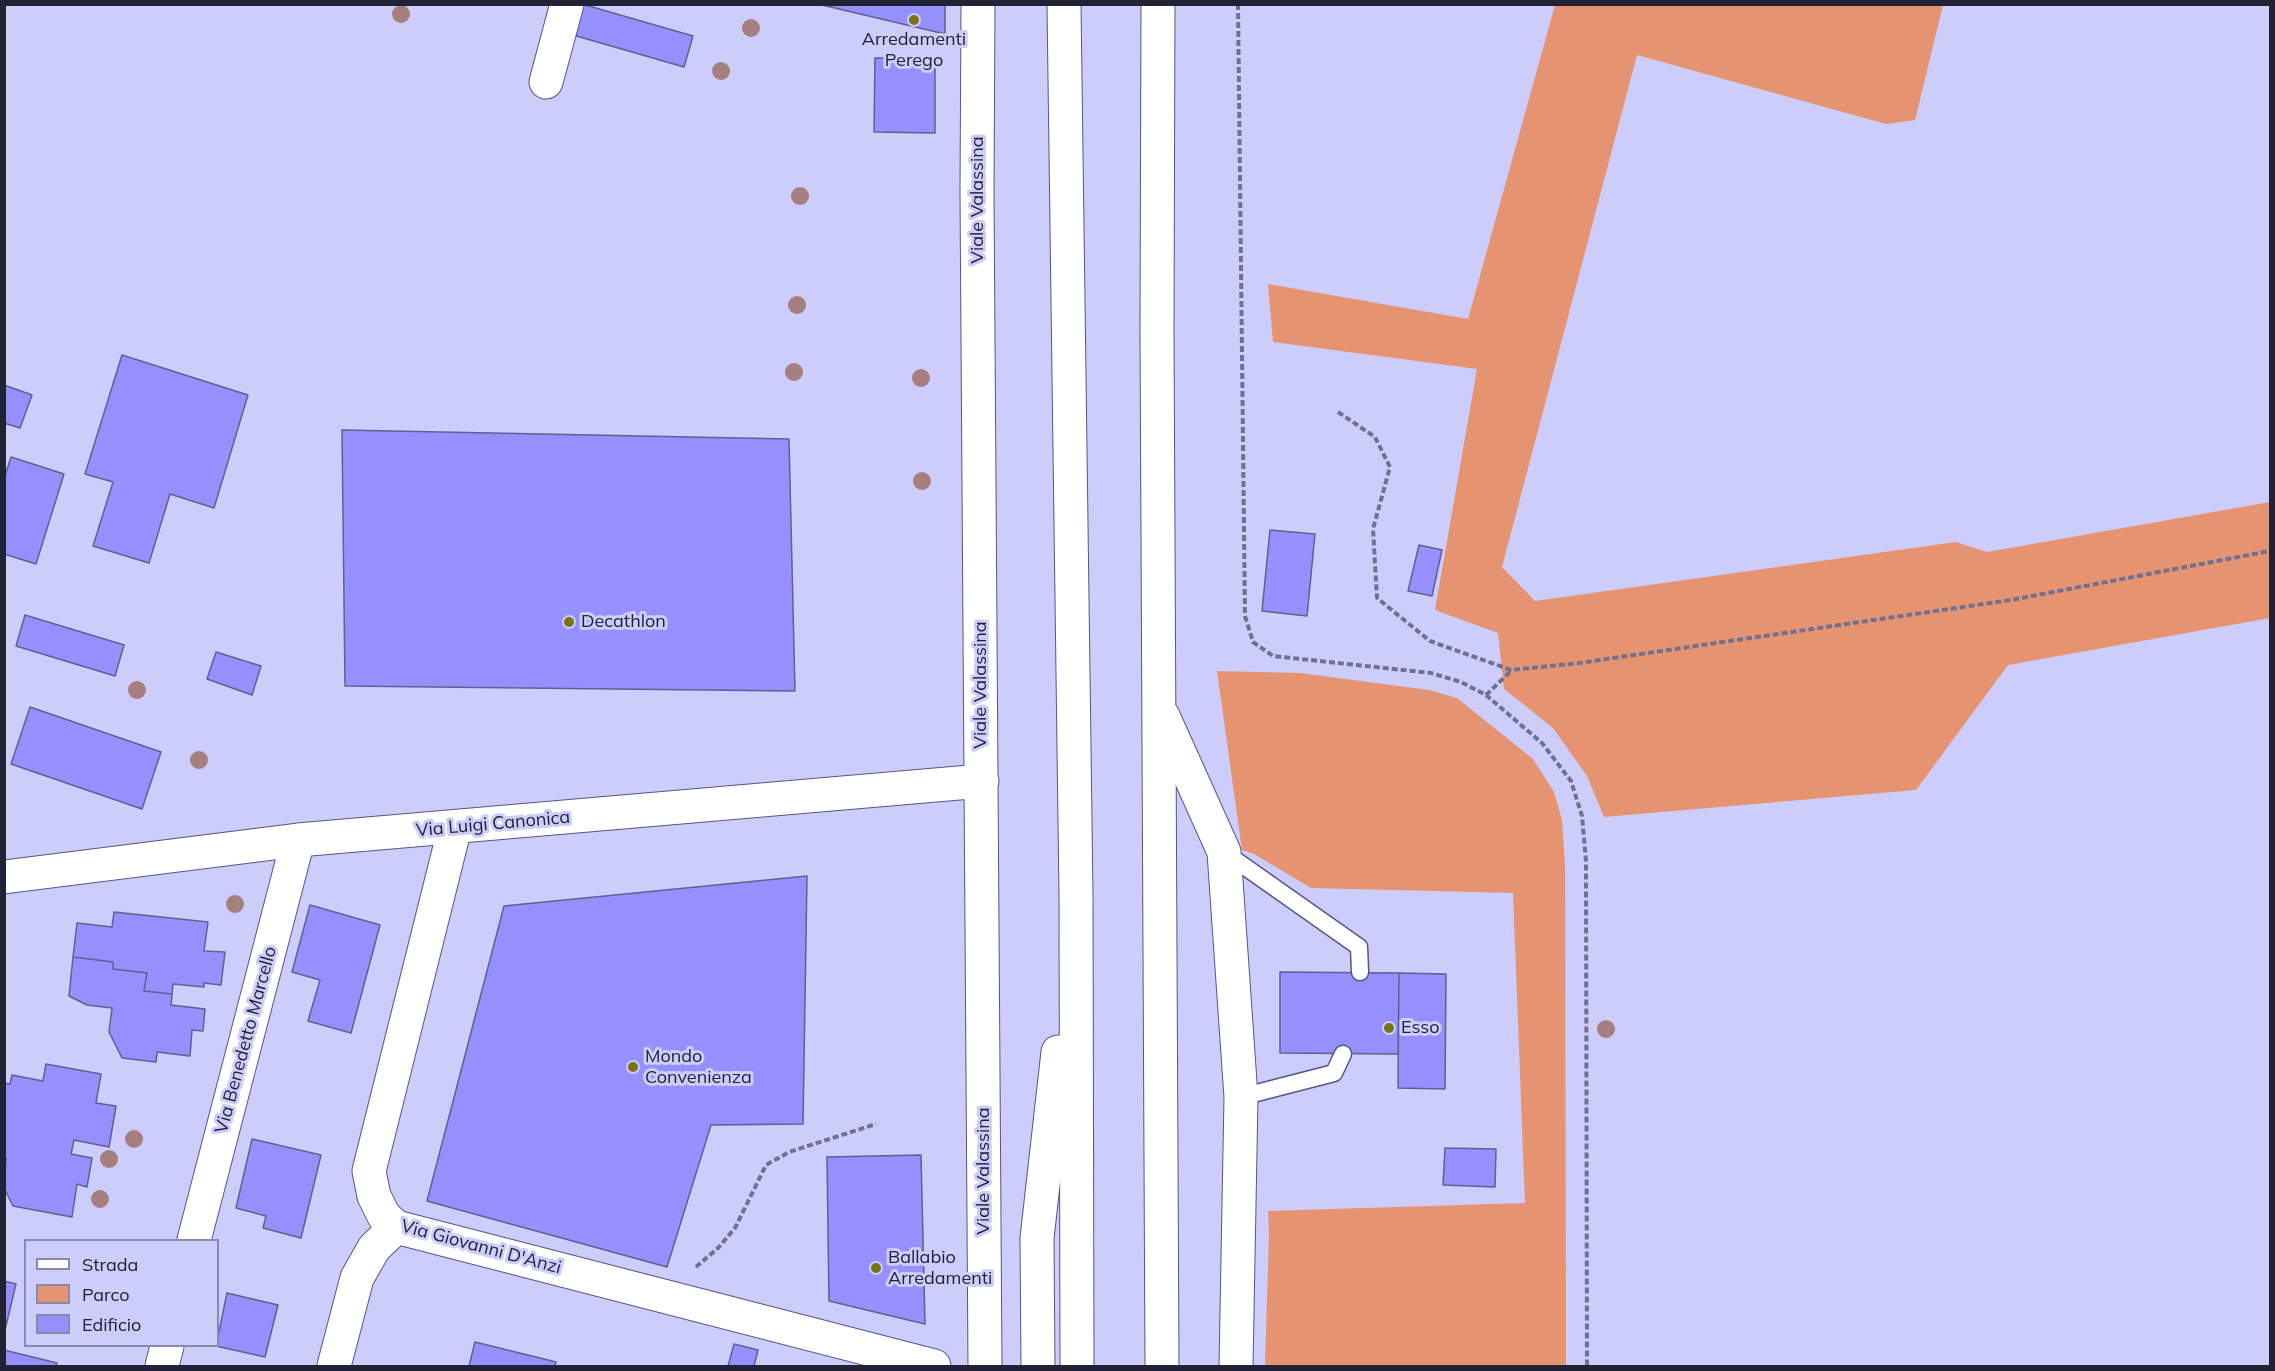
<!DOCTYPE html>
<style>
body{margin:0}
#map{position:relative;width:2275px;height:1371px;overflow:hidden;background:#cccdfb;font-family:Mulish,sans-serif}
canvas{display:block}
.frame{position:absolute;inset:0;border:6px solid #222237;pointer-events:none}
.legend{position:absolute;left:24px;top:1239px;width:195px;height:108px;box-sizing:border-box;background:#cccdfb;border:2px solid #8889ad;margin:0;padding:8px 10px;list-style:none;font-size:18px;color:#222237}
.legend li{display:flex;align-items:center;gap:12px;height:30px}
.legend b{width:30px;border:2px solid #8889ad}
</style>
<div id="map">
<canvas width="2275" height="1371"></canvas>
<div class="frame"></div>
<ul class="legend">
<li><b style="height:8px;background:#fff"></b>Strada</li>
<li><b style="height:16px;background:#e69371"></b>Parco</li>
<li><b style="height:16px;background:#9590fe"></b>Edificio</li>
</ul>
</div>
<script>
const ctx = document.querySelector('canvas').getContext('2d');
ctx.lineJoin = 'round';
function fillPath(path, color) { ctx.fillStyle = color; ctx.fill(path, 'evenodd'); }
const toPath = rows => new Path2D(rows.map(r => 'M' + r).join(''));
function trace(path, color, width, dash) { ctx.strokeStyle = color; ctx.lineWidth = width; ctx.lineCap = dash ? 'butt' : 'round'; ctx.setLineDash(dash || []); ctx.stroke(path); }
function write(font, color, halo, rows, align = 'center') {
  ctx.font = font + ' Mulish,sans-serif'; ctx.lineWidth = 6; ctx.setLineDash([]); ctx.textBaseline = 'middle'; ctx.strokeStyle = halo; ctx.fillStyle = color; for (const [text, x, y, turn = 0] of rows) {
    ctx.save(); ctx.translate(x, y); ctx.rotate((+turn || 0) * Math.PI / 180); ctx.textAlign = isNaN(turn) ? turn : align; if (halo) ctx.strokeText(text, 0, 0); ctx.fillText(text, 0, 0); ctx.restore();
  }
}
const green = toPath([
 [1555,5,1943,5,1915,120,1886,124,1637,55,1502,567,1535,601,1956,542,1987,552,2270,502,2270,618,2008,665,1916,790,1604,817,1587,776,1553,728,1504,689,1498,633,1435,610,1477,369,1273,342,1268,284,1468,319],
 [1217,671,1300,673,1429,690,1457,698,1533,759,1554,792,1562,820,1565,864,1566,1366,1265,1366,1269,1234,1268,1211,1525,1203,1513,893,1311,888,1254,854,1242,850]
]);
const building = toPath([
 [582,4,693,36,684,67,573,35,582,4],
 [945,4,945,34,822,5,822,4,945,4],
 [875,58,935,59,935,133,874,132,875,58],
 [122,355,248,395,214,508,170,494,149,563,93,546,113,482,85,474,122,355],
 [4,385,32,395,20,428,4,423,4,385],
 [342,430,789,439,795,691,345,686,342,430],
 [11,457,64,474,36,564,4,554,4,479,11,457],
 [1270,530,1315,534,1307,616,1262,611,1270,530],
 [1419,545,1442,550,1432,596,1408,591,1419,545],
 [25,615,124,645,115,676,16,646,25,615],
 [216,652,261,666,252,695,207,679,216,652],
 [30,707,161,752,142,809,11,764,30,707],
 [807,876,803,1124,711,1125,667,1267,427,1201,504,906,807,876],
 [310,905,380,925,351,1033,308,1021,320,980,292,972,310,905],
 [114,912,208,922,204,951,225,952,221,985,204,983,204,987,173,984,172,994,144,991,147,973,113,969,113,962,73,957,77,923,112,927,114,912],
 [73,957,113,962,113,969,147,973,144,991,172,994,171,1005,205,1009,203,1031,192,1030,190,1056,157,1052,156,1062,122,1058,109,1032,112,1008,87,1005,69,996,73,957],
 [1280,972,1399,973,1398,1054,1280,1053,1280,972],
 [1399,973,1446,974,1445,1089,1398,1088,1399,973],
 [46,1064,101,1074,96,1103,116,1106,109,1147,74,1140,71,1154,92,1158,87,1187,77,1184,72,1217,13,1206,4,1188,6,1158,4,1157,4,1083,10,1084,12,1075,43,1081,46,1064],
 [252,1139,321,1155,301,1238,263,1228,266,1216,236,1208,252,1139],
 [1445,1148,1496,1149,1495,1187,1443,1185,1445,1148],
 [921,1155,925,1324,829,1301,827,1157,921,1155],
 [4,1281,16,1284,4,1334,4,1281],
 [227,1293,278,1305,265,1357,216,1346,227,1293],
 [475,1342,556,1362,555,1366,469,1366,475,1342],
 [734,1344,758,1350,754,1366,728,1366,734,1344],
 [4,1350,57,1363,56,1366,4,1366,4,1350]
]);
const path = toPath([
 [1238,4,1245,616,1253,642,1273,656,1431,673,1461,682,1486,695,1542,743,1571,781,1582,816,1586,861,1587,1366],
 [1338,412,1375,437,1390,467,1373,529,1377,598,1430,641,1511,670,1579,663,2011,600,2270,551],
 [1486,695,1511,671],
 [696,1267,718,1248,735,1228,766,1165,789,1152,876,1124]
]);
const lane = toPath([
 [1224,852,1359,947,1360,972],
 [1241,1097,1334,1073,1343,1054]
]);
const street = toPath([
 [978,4,977,192,985,1366],
 [546,82,567,4],
 [455,827,369,1171,374,1196,384,1216,396,1227,934,1366],
 [4,877,298,840,982,781],
 [194,1240,298,840],
 [162,1366,167,1346],
 [334,1366,357,1278,374,1248,396,1227]
]);
const highway = toPath([
 [1064,4,1076,895,1077,1366],
 [1158,4,1157,330,1162,1366],
 [1163,716,1224,852,1241,1097,1236,1366],
 [1038,1366,1037,1238,1058,1052]
]);
const trees = [
 [401,14],
 [751,28],
 [721,71],
 [800,196],
 [797,305],
 [794,372],
 [921,378],
 [922,481],
 [137,690],
 [199,760],
 [235,904],
 [1606,1029],
 [134,1139],
 [109,1159],
 [100,1199]
];
const markers = [
 [914,20,6,"#7b7213"],
 [569,622,6,"#7b7213"],
 [1389,1028,6,"#7b7213"],
 [633,1067,6,"#7b7213"],
 [876,1268,6,"#7b7213"]
];
const poiNames = [
 ["Arredamenti",914,40,"center"],
 ["Perego",914,61,"center"],
 ["Decathlon",581,622],
 ["Esso",1401,1028],
 ["Mondo",645,1057],
 ["Convenienza",645,1078],
 ["Ballabio",888,1258],
 ["Arredamenti",888,1279]
];
const streetNames = [
 ["Viale Valassina",978,200,-90],
 ["Viale Valassina",981,685,-90],
 ["Via Luigi Canonica",493,824,-5],
 ["Via Benedetto Marcello",246,1040,-75],
 ["Viale Valassina",984,1171,-90],
 ["Via Giovanni D'Anzi",481,1247,15]
];
fillPath(green, '#e69371');
fillPath(building, '#9590fe');
trace(building, '#5f5f91', 1.5);
trace(lane, '#565587', 19);
trace(street, '#565587', 35);
trace(highway, '#565587', 35);
trace(path, '#707091', 4, [6, 3]);
trace(lane, '#fff', 16);
trace(street, '#fff', 33);
trace(highway, '#fff', 33);
ctx.fillStyle = '#a77e7f';
for (const [x, y] of trees) { ctx.beginPath(); ctx.arc(x, y, 9, 0, 2 * Math.PI); ctx.fill(); }
for (const [x, y, r, color] of markers) { const dot = new Path2D(); dot.arc(x, y, r, 0, 2 * Math.PI); ctx.fillStyle = color; ctx.fill(dot); trace(dot, '#cccdfb', 2); }
write('18px', '#222237', '#cccdfb', poiNames, 'left');
write('18px', '#222237', '#cccdfb', streetNames);
</script>
